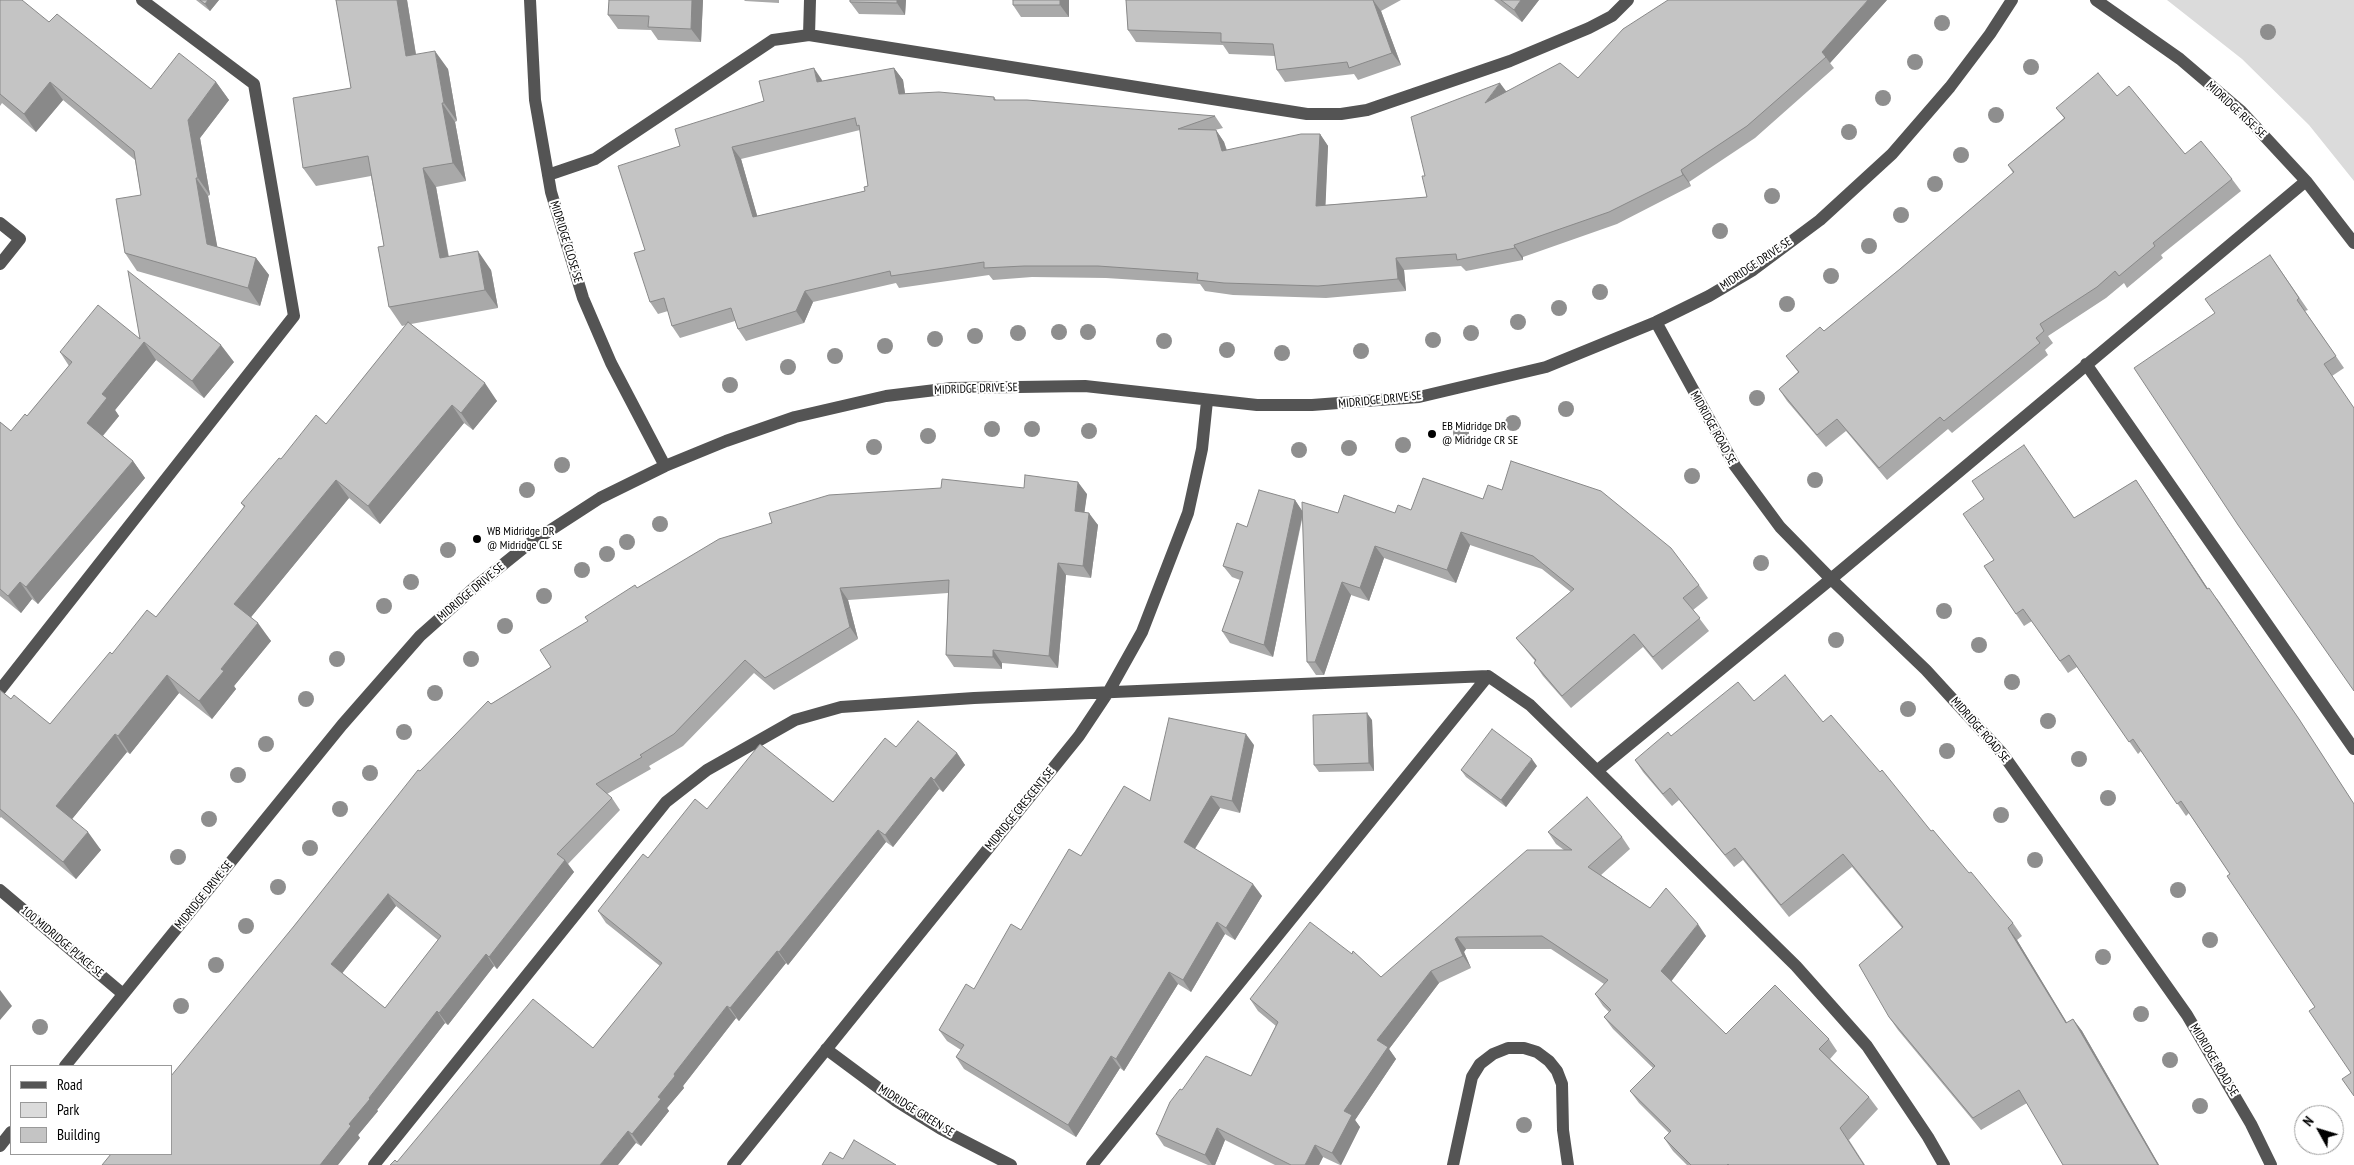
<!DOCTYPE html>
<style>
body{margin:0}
#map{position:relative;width:2354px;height:1165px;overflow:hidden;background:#fff;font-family:"PT Sans Narrow",sans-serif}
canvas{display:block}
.legend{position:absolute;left:10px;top:1065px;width:162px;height:90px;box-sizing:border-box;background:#fff;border:1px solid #999;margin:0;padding:6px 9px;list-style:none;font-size:15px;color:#000}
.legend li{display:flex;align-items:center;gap:10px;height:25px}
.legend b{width:25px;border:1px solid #999}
.north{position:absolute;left:2294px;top:1105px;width:50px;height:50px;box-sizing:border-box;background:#fff;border:1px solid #999;border-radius:50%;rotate:309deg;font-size:14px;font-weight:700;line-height:20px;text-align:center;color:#000}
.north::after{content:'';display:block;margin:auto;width:18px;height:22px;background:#000;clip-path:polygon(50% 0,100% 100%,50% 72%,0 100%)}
</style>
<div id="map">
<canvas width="2354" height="1165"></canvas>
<ul class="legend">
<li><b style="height:6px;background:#545454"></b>Road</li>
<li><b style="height:14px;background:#dbdbdb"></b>Park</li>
<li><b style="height:14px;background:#c4c4c4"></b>Building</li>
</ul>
<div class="north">N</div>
</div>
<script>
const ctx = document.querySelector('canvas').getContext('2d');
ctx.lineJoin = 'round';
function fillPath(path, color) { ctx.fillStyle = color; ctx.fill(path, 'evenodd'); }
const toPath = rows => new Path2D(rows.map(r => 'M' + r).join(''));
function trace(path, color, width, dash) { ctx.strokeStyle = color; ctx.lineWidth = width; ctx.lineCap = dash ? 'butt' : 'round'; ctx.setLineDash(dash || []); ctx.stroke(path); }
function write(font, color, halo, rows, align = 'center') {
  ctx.font = font + ' "PT Sans Narrow",sans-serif'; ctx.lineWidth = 4; ctx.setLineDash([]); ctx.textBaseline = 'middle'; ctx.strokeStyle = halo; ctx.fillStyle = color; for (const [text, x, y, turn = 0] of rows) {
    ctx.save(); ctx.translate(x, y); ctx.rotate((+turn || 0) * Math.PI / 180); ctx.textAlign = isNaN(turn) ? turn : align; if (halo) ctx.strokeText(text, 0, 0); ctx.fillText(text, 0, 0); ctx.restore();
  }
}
const green = toPath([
 [2167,0,2354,0,2354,181,2309,125,2242,59]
]);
const minor = toPath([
 [530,0,535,100,551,192,583,298,611,363,665,466],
 [2096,0,2180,59,2241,111,2306,181,2354,243],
 [809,35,810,0],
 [548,175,595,159,773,40,809,35,1307,114,1341,114,1367,110,1510,61,1589,28,1612,16,1628,0],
 [0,223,20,239,0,264],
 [1656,322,1735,466,1780,527,1831,579,1926,670,2002,753,2187,1015,2251,1124,2271,1165],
 [2086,364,2354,749],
 [0,690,294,316,254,84,142,0],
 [1598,770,1831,579,2306,181],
 [0,890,123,994],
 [826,1049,896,1101,941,1129,1011,1165],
 [65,1066,342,725,420,636,475,587,526,546,600,498,665,466,726,441,795,417,886,396,952,388,1085,386,1257,405,1312,405,1419,397,1546,367,1656,322,1709,296,1753,270,1820,220,1892,154,1950,87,1990,34,2012,0],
 [0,1146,11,1132],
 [374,1165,666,802,707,770,795,720,841,707,974,698,1488,676,1530,705,1796,966,1867,1046,1928,1137,1944,1165],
 [733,1165,1079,736,1109,691,1142,632,1188,513,1202,449,1207,401],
 [1092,1165,1488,676],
 [1453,1165,1472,1077,1480,1064,1493,1054,1508,1048,1524,1048,1537,1052,1549,1061,1557,1071,1562,1084,1563,1130,1568,1165]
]);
const trees = [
 [1942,23],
 [2268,32],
 [1915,62],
 [2031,67],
 [1883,98],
 [1996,115],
 [1849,132],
 [1961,155],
 [1935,184],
 [1772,196],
 [1901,215],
 [1720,231],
 [1869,246],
 [1831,276],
 [1600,292],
 [1787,304],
 [1559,308],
 [1518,322],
 [1059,332],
 [1088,332],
 [1018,333],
 [1471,333],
 [975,336],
 [935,339],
 [1433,340],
 [1164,341],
 [885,346],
 [1227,350],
 [1361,351],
 [1282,353],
 [835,356],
 [788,367],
 [730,385],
 [1757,398],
 [1566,409],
 [1513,423],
 [992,429],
 [1032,429],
 [1089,431],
 [1461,433],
 [928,436],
 [1403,445],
 [874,447],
 [1349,448],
 [1299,450],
 [562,465],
 [1692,476],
 [1815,480],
 [527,490],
 [660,524],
 [627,542],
 [448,550],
 [607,554],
 [1761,563],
 [582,570],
 [411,582],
 [544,596],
 [384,606],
 [1944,611],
 [505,626],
 [1836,640],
 [1979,645],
 [337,659],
 [471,659],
 [2012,682],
 [435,693],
 [306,699],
 [1908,709],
 [2048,721],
 [404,732],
 [266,744],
 [1947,751],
 [2079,759],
 [370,773],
 [238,775],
 [2108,798],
 [340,809],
 [2001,815],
 [209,819],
 [310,848],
 [178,857],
 [2035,860],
 [278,887],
 [2178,890],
 [246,926],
 [2210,940],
 [2103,957],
 [216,965],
 [181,1006],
 [2141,1014],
 [40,1027],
 [2170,1060],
 [2200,1106],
 [1524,1125]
];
const wall = toPath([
 [0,0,49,22,151,89,216,82,229,100,200,138,210,195,208,196,217,247,256,258,269,275,260,306,137,271,125,253,141,195,135,160,63,100,36,132,2,103,0,106],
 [196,0,219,0,210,11],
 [336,0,407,0,416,54,448,69,457,121,455,122,466,181,436,187,449,257,491,270,498,308,411,324,497,401,473,430,464,423,380,524,349,498,251,617,271,641,234,686,236,689,212,719,179,693,130,754,127,752,72,819,101,850,76,879,1,817,0,818,0,690,11,699,50,724,112,654,156,617,244,507,241,503,281,459,326,424,406,325,402,326,389,307,384,246,371,176,316,186,303,168,351,88],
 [609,0,703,0,701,42,658,40,651,30,618,29,608,15],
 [744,0,779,0,779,3,745,1],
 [850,0,906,0,905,15,859,14,850,2],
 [1013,0,1069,0,1069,17,1021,17,1013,5],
 [1126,0,1401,0,1381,11,1401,65,1358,80,1354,74,1285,82,1277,70,1275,56,1229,54,1223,45,1136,42,1128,30],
 [1494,0,1539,0,1522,22],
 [1887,0,1830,63,1834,68,1755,138,1689,182,1691,186,1617,224,1523,257,1523,260,1466,271,1461,266,1404,270,1406,291,1326,298,1233,295,1205,291,1200,284,1106,278,1032,277,993,280,989,275,899,288,896,283,813,302,804,323,746,341,738,329,735,321,680,338,672,326,668,311,658,314,650,302,645,250,680,146,764,101,822,81,894,68,903,80,905,94,994,97,996,100,1215,116,1223,128,1215,130,1216,130,1224,142,1227,150,1320,134,1328,146,1325,205,1427,197,1425,176,1506,91,1578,78],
 [860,130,868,186,865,191,757,216,741,159],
 [2117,96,2185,154,2232,179,2241,191,2161,255,2163,258,2127,288,2124,283,2106,298,2048,336,2053,343,2045,350,2048,355,1952,433,1948,429,1887,480,1846,431,1826,447,1787,401,1779,389,1798,372,1786,356,1824,331,1900,269,2013,173,2008,165,2064,118,2056,108],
 [2270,255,2308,310,2305,311,2344,368,2332,376,2215,313],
 [140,339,234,362,204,398,156,360,115,410,119,416,103,436,133,461,145,478,38,604,32,599,21,613,0,596,0,422,11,431,27,416,69,366,60,352],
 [2136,480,2208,589,2218,600,2307,732,2351,1073,2315,1007,2230,874,2189,813,2186,816,2141,751,2138,754,2077,667,2068,673,2032,621,2024,626,1984,566,2074,518],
 [1087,494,1084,512,1098,525,1091,578,1066,575,1058,668,1002,663,1002,669,954,667,946,655,948,593,848,600,858,639,774,690,754,673,683,746,649,766,651,769,607,794,612,798,620,810,568,864,574,872,497,969,494,966,448,1025,445,1023,377,1110,378,1111,358,1135,360,1138,171,1154,294,926,420,771,491,704,551,667,588,621,637,588],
 [396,906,438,940,385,1008,342,973],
 [1295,500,1302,511,1338,513,1395,513,1411,510,1699,585,1708,598,1693,610,1709,631,1662,670,1643,647,1571,708,1543,676,1534,663,1535,661,1516,638,1571,592,1542,569,1470,545,1456,583,1384,558,1369,601,1351,595,1324,675,1316,675,1307,662,1303,515,1273,657,1230,643,1222,631,1240,580,1232,577,1223,566,1247,527],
 [1754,701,1823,722,1931,831,2013,923,2022,936,2017,940,2067,1023,2073,1019,2082,1031,2159,1165,2063,1165,2027,1103,1981,1130,1898,1030,1889,1017,1902,928,1852,867,1789,917,1743,860,1734,867,1679,800,1672,806,1643,772,1635,760,1671,736],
 [1372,720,1374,771,1319,772,1314,765],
 [1254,745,1240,813,1220,808,1195,849,1262,896,1235,940,1225,934,1191,992,1178,984,1124,1071,1120,1068,1076,1137,964,1069,956,1057,961,1050,947,1041,939,1030,974,989,1021,930,1081,856,1150,801],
 [896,747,957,753,965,765,943,792,939,789,893,847,886,842,788,965,786,963,739,1021,736,1018,683,1086,684,1088,667,1108,669,1111,641,1146,636,1143,397,1162,593,1048,660,966,606,923,598,911,648,858,707,809,833,802],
 [1537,766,1506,807,1466,777,1461,770],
 [1548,832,1622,837,1630,849,1601,875,1650,908,1706,936,1671,981,1726,1034,1829,1039,1837,1051,1830,1059,1869,1097,1878,1109,1849,1140,1865,1165,1687,1165,1673,1151,1664,1138,1669,1133,1639,1103,1630,1091,1653,1068,1613,1029,1604,1017,1609,1012,1603,1006,1595,994,1604,984,1551,949,1466,949,1464,952,1471,968,1439,983,1389,1049,1396,1059,1355,1120,1360,1127,1341,1165,1340,1165,1323,1157,1319,1165,1275,1165,1225,1140,1215,1165,1208,1165,1164,1146,1156,1134,1182,1090,1251,1076,1276,1026,1258,1011,1250,999,1381,977,1564,850,1556,844]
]);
const shadedWall = toPath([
 [208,0,219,0,210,11,205,4],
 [397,0,407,0,419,74,406,56],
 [692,0,703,0,701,42,691,29],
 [897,0,906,0,905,15,897,3],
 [1060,0,1069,0,1069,17,1060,5],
 [1373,0,1381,11,1401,65,1392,53],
 [1521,0,1539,0,1522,22,1514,10],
 [1868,0,1887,0,1830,63,1822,52],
 [435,51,448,69,457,121,444,103],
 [814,68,822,80,825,93,817,82],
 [894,68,903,80,907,106,899,94],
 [50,82,63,100,36,132,24,114],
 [216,82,229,100,200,138,210,195,198,178,188,120],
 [1500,83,1509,95,1485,103],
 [442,103,455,122,466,181,453,163],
 [1216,130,1224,142,1230,163,1222,151],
 [1320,134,1328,146,1325,218,1316,206],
 [732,147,741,159,761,229,753,217],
 [423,168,436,187,452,277,440,258],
 [1681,170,1689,182,1691,186,1683,175],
 [196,178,208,196,220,261,207,244],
 [1514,245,1523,257,1523,260,1515,248],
 [478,251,491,270,498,308,485,290],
 [256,258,269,275,260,306,248,288],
 [1396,258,1404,270,1406,291,1398,279],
 [805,291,813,302,804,323,796,311],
 [144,342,156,360,115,410,119,416,99,440,87,423,102,394],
 [221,345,234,362,204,398,192,381],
 [485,383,497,401,473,430,461,413],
 [452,405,464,423,380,524,368,506],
 [133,461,145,478,38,604,26,587],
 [336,480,349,498,247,622,234,604],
 [2136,480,2144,492,2216,601,2207,589],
 [1078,482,1087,494,1083,523,1075,511],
 [1295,500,1303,512,1273,657,1264,645],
 [1089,513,1098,525,1091,578,1083,566],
 [1461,532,1470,545,1456,583,1447,570],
 [1375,546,1384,558,1369,601,1360,588],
 [1058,563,1066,575,1058,668,1049,656],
 [20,582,32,599,21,613,8,596],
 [1342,582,1351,595,1324,675,1315,662],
 [840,588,848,600,858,639,850,627],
 [2218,600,2307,732,2354,804],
 [258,623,271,641,234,686,236,689,212,719,199,701,221,669],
 [993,650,1002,663,1002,669,993,657],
 [167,675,179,693,130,754,118,736],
 [1367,713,1372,720,1374,771,1369,763],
 [115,734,127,752,68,824,56,806],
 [1246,734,1254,745,1240,813,1232,801],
 [957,753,965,765,943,792,934,780],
 [1532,759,1537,766,1506,807,1501,800],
 [931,777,939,789,893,847,885,835],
 [1211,796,1220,808,1192,853,1184,842],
 [878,830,886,842,788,965,779,952],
 [88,832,101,850,76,879,63,862],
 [565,860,574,872,497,969,489,957],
 [1253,884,1262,896,1235,940,1226,928],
 [388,894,396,906,340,976,331,964],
 [1217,922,1225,934,1191,992,1183,980],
 [1698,924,1706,936,1670,983,1661,971],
 [2008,928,2017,940,2075,1036,2066,1023],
 [1457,937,1466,949,1464,952,1471,968,1463,956,1455,939],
 [777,951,786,963,739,1021,730,1008],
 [486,954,494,966,448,1025,439,1013],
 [1431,971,1439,983,1389,1049,1396,1059,1355,1120,1360,1127,1341,1165,1332,1153,1344,1111,1377,1040],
 [1169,972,1178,984,1124,1071,1116,1059],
 [0,990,12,1006,0,1020],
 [727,1006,736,1018,683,1086,684,1088,667,1108,669,1111,641,1146,632,1134,674,1074],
 [437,1011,445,1023,377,1110,378,1111,358,1135,360,1138,338,1165,320,1165,349,1124,369,1098],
 [2073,1019,2082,1031,2159,1165,2158,1165],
 [1111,1056,1120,1068,1076,1137,1068,1125],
 [1217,1128,1225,1140,1215,1165,1212,1165,1205,1155],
 [628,1131,636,1143,618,1165,600,1165],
 [1315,1145,1323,1157,1319,1165,1305,1165]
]);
const building = toPath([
 [0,0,22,0,49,22,57,14,151,89,179,53,216,82,188,120,198,178,196,178,207,244,256,258,248,288,125,253,116,199,141,195,134,151,50,82,24,114,0,94,0,0],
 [200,0,208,0,205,4,200,0],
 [336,0,397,0,406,56,435,51,444,103,442,103,453,163,423,168,440,258,478,251,485,290,389,307,378,247,384,246,368,156,303,168,293,98,351,88,336,0],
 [609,0,692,0,691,29,648,27,649,16,608,15,609,0],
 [850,0,897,0,897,3,850,2,850,0],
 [1013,0,1060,0,1060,5,1013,5,1013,0],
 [1126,0,1373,0,1392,53,1349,68,1347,62,1277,70,1273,44,1221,42,1221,33,1128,30,1126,0],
 [1501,0,1521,0,1514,10,1501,0],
 [1668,0,1868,0,1822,52,1826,57,1747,126,1681,170,1683,175,1609,212,1514,245,1515,248,1457,260,1456,254,1396,258,1398,279,1318,286,1224,283,1197,280,1198,273,1098,266,1024,266,984,268,984,262,891,276,890,271,805,291,796,311,738,329,731,308,672,326,664,298,650,302,634,253,645,250,618,166,680,146,675,129,764,101,759,81,814,68,817,82,894,68,899,94,939,92,994,97,994,100,1027,100,1215,116,1178,129,1216,130,1222,151,1301,134,1320,134,1316,206,1427,197,1422,176,1425,176,1411,117,1500,83,1485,103,1560,63,1578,78,1623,29,1668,0],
 [855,118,857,126,859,125,868,186,864,187,865,191,753,217,732,147,855,118],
 [2098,73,2117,96,2129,86,2185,154,2201,141,2232,179,2153,243,2155,246,2119,276,2115,271,2097,287,2040,324,2044,331,2036,338,2040,343,1944,421,1940,417,1879,468,1837,419,1817,435,1779,389,1799,372,1786,356,1820,327,1824,331,1900,269,2014,172,2008,165,2065,118,2056,108,2098,73],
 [2270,255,2299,298,2297,300,2336,356,2324,364,2354,408,2354,691,2238,525,2134,368,2215,313,2205,299,2270,255],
 [128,271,221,345,192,381,144,342,102,394,107,398,87,423,133,461,26,587,20,582,8,596,0,589,0,422,11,431,25,414,27,416,72,362,60,352,98,305,140,339,128,271],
 [408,322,485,383,461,413,452,405,368,506,336,480,234,604,258,623,221,669,224,671,199,701,167,675,118,736,115,734,56,806,88,832,63,862,0,809,0,690,11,699,14,695,50,724,110,652,112,654,147,610,156,617,245,506,241,503,279,458,281,459,316,415,326,424,408,322],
 [2024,445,2074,518,2136,480,2207,589,2209,588,2299,719,2354,804,2354,1096,2342,1079,2351,1073,2309,1011,2315,1007,2227,876,2230,874,2181,801,2177,804,2133,739,2129,742,2069,655,2060,661,2023,609,2016,614,1984,566,1994,560,1963,514,1984,499,1972,481,2024,445],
 [1511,461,1601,491,1671,548,1699,585,1683,598,1700,618,1653,657,1634,634,1562,696,1534,663,1536,660,1516,638,1574,589,1533,556,1461,532,1447,570,1375,546,1360,588,1342,582,1315,662,1307,662,1302,502,1338,513,1344,495,1395,513,1398,505,1411,510,1423,478,1483,499,1488,485,1502,490,1511,461],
 [1025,475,1078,482,1075,511,1089,513,1083,566,1058,563,1049,656,993,650,993,657,946,655,949,580,840,588,850,627,765,678,745,660,674,734,640,755,642,757,596,784,612,798,557,854,565,860,489,957,486,954,439,1013,437,1011,369,1098,370,1099,349,1124,351,1126,320,1165,102,1165,111,1154,171,1154,171,1076,294,926,418,770,420,771,488,701,491,704,551,667,540,650,588,621,585,617,635,585,637,588,719,539,772,523,769,513,829,495,941,488,942,479,1024,488,1025,475],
 [388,894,441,936,385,1008,331,964,388,894],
 [1259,490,1295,500,1264,645,1222,631,1243,572,1223,566,1237,523,1247,527,1259,490],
 [1785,675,1823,722,1831,715,1880,772,1882,770,1931,831,1933,830,1969,873,1971,872,2013,923,2008,928,2066,1023,2073,1019,2158,1165,2063,1165,2019,1090,1973,1118,1889,1017,1859,965,1903,927,1843,854,1781,905,1735,848,1725,855,1670,788,1663,794,1635,760,1668,732,1671,736,1738,682,1754,701,1785,675],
 [1367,713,1369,763,1314,765,1313,715,1367,713],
 [1169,718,1246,734,1232,801,1211,796,1184,842,1253,884,1226,928,1217,922,1183,980,1169,972,1116,1059,1111,1056,1068,1125,956,1057,964,1045,939,1030,966,984,974,989,1011,924,1021,930,1069,849,1081,856,1124,786,1150,801,1169,718],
 [918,721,957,753,934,780,931,777,885,835,878,830,779,952,777,951,730,1008,727,1006,674,1074,675,1076,658,1097,661,1099,632,1134,628,1131,600,1165,390,1165,395,1160,397,1162,533,999,593,1048,662,963,598,911,643,854,648,858,695,799,707,809,760,744,833,802,885,738,896,747,918,721],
 [1492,729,1532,759,1501,800,1461,770,1492,729],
 [1587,797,1622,837,1588,867,1650,908,1666,888,1698,924,1661,971,1726,1034,1775,985,1829,1039,1819,1049,1869,1097,1840,1128,1864,1165,1729,1165,1728,1164,1727,1165,1691,1165,1664,1138,1671,1131,1630,1091,1655,1066,1604,1017,1611,1010,1595,994,1608,980,1542,936,1457,937,1455,939,1463,956,1431,971,1377,1040,1388,1047,1344,1111,1352,1115,1332,1153,1315,1145,1305,1165,1291,1165,1217,1128,1205,1155,1156,1134,1170,1102,1180,1089,1182,1090,1206,1056,1251,1076,1278,1022,1250,999,1310,922,1352,954,1353,951,1381,977,1527,850,1572,850,1548,832,1587,797],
 [854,1140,896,1165,822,1165,830,1152,843,1159,854,1140]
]);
const markers = [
 [1432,434,5,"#000"],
 [477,539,5,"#000"]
];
const streetNames = [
 ["MIDRIDGE RISE SE",2236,110,43],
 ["MIDRIDGE CLOSE SE",566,242,73],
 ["MIDRIDGE DRIVE SE",1756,264,-34],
 ["MIDRIDGE DRIVE SE",976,389,-2],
 ["MIDRIDGE DRIVE SE",1380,400,-6],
 ["MIDRIDGE ROAD SE",1713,428,61],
 ["MIDRIDGE DRIVE SE",471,592,-40],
 ["MIDRIDGE ROAD SE",1980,730,49],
 ["MIDRIDGE CRESCENT SE",1020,809,-51],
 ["MIDRIDGE DRIVE SE",204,895,-51],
 ["100 MIDRIDGE PLACE SE",62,942,40],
 ["MIDRIDGE ROAD SE",2214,1060,59],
 ["MIDRIDGE GREEN SE",916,1111,32]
];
const poiNames = [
 ["EB Midridge DR",1442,427],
 ["@ Midridge CR SE",1442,441],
 ["WB Midridge DR",487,532],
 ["@ Midridge CL SE",487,546]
];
fillPath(green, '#dbdbdb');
trace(minor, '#545454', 12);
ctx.fillStyle = '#8e8e8e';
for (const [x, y] of trees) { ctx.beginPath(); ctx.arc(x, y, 8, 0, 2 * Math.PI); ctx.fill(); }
fillPath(wall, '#a9a9a9');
fillPath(shadedWall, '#898989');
fillPath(building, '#c4c4c4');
trace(building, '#898989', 1);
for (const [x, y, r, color] of markers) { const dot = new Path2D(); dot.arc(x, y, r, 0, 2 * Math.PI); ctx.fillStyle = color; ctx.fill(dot); trace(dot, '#fff', 2); }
write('12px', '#000', '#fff', streetNames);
write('12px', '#000', '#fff', poiNames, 'left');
</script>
